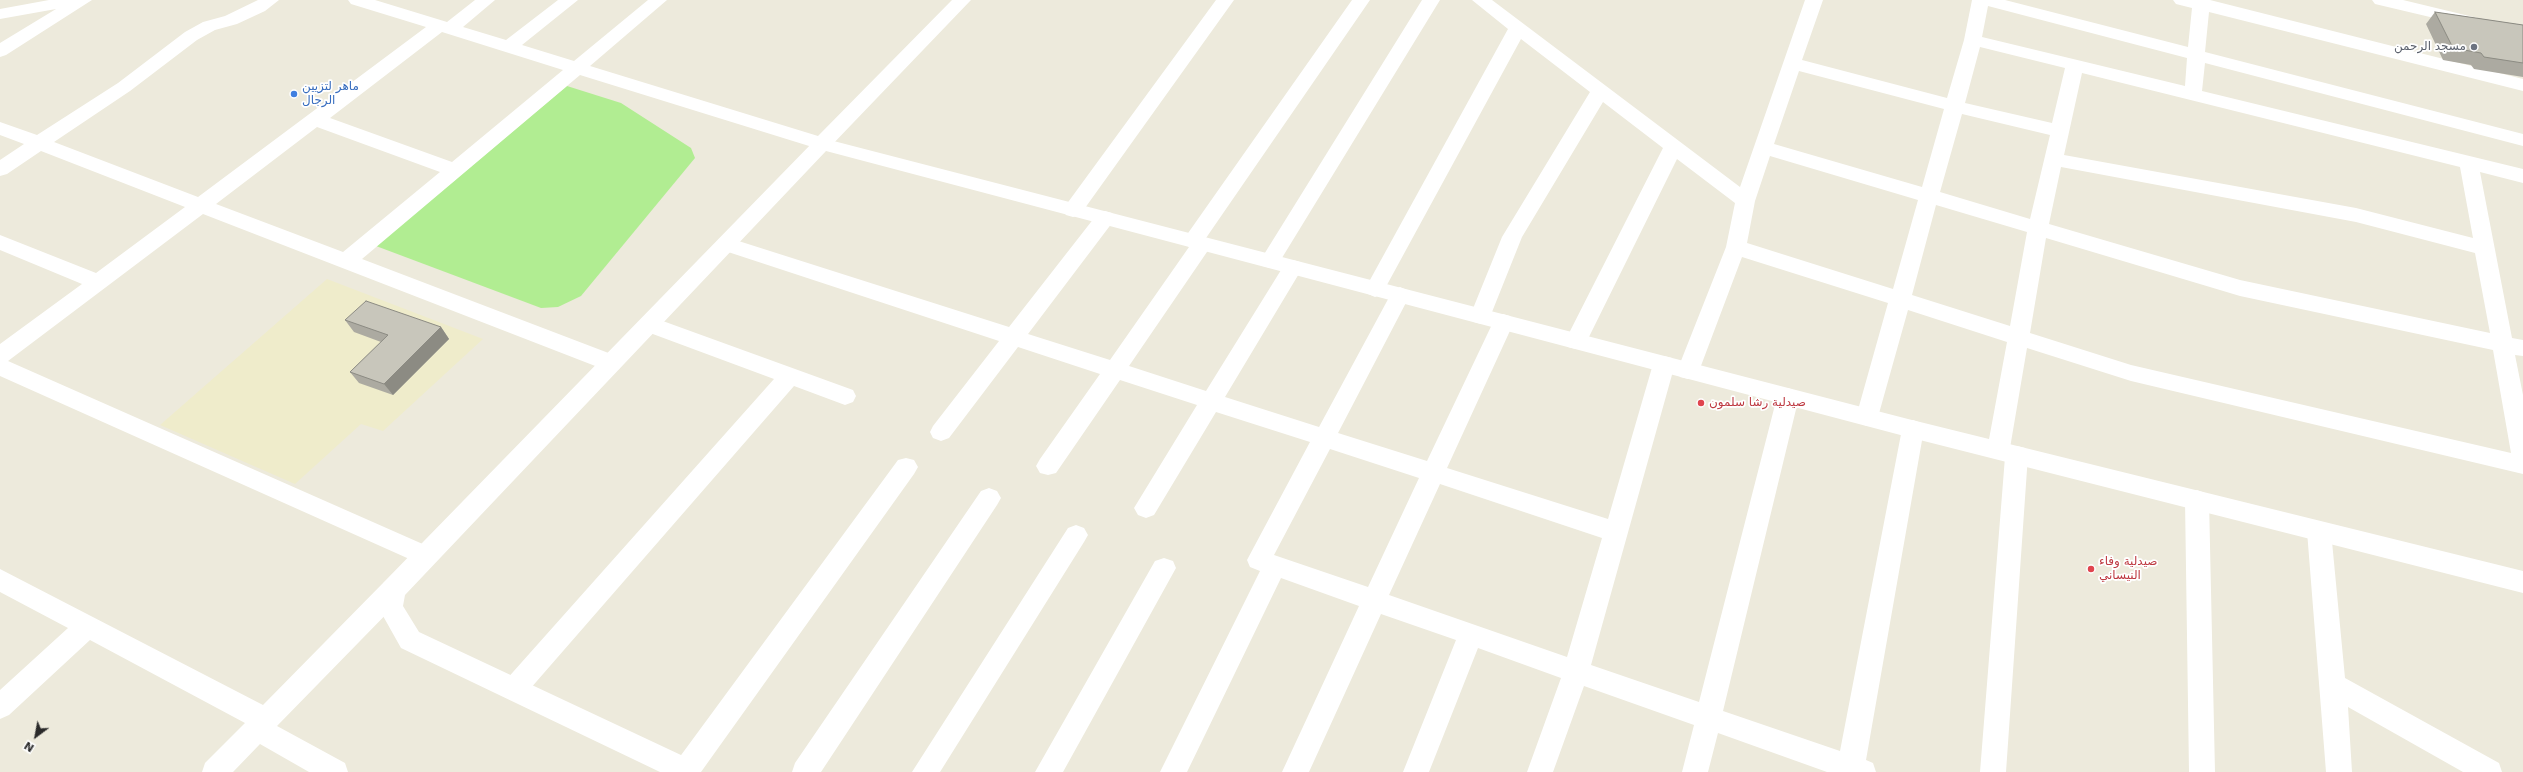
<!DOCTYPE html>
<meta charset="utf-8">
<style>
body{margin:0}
#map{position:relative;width:2523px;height:772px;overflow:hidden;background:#edeadc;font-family:"DejaVu Sans",sans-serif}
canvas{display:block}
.north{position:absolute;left:16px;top:716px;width:40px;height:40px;-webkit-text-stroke:3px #fff;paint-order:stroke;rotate:212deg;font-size:11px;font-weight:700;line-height:16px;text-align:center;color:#2a2a2a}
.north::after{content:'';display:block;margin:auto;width:14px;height:18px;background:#2a2a2a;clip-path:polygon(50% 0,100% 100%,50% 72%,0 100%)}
</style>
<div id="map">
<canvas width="2523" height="772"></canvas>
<div class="north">N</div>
</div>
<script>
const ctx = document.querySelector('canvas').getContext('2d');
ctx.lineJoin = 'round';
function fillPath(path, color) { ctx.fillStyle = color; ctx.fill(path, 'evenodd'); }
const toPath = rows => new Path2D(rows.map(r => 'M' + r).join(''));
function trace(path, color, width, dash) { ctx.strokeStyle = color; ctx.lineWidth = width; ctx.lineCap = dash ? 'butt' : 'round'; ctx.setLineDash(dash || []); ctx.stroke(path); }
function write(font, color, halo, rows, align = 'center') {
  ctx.font = font + ' "DejaVu Sans","Noto Naskh Arabic",sans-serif'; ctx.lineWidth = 3.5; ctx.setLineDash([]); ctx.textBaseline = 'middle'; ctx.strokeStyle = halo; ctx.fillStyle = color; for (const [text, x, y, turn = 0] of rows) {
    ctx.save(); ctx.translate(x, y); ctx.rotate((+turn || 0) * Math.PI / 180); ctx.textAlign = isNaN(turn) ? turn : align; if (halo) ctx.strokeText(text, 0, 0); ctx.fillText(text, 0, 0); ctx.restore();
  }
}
const education = toPath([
 [327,279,483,339,383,431,361,424,295,484,160,425]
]);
const pitch = toPath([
 [567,86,621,103,691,148,695,158,581,296,558,307,541,308,376,246]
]);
const minor = toPath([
 [49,0,92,0,6,55,0,57,0,43,56,9,0,19,0,9,49,0],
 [258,0,279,0,265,11,237,24,215,30,197,40,130,91,54,142,198,197,426,27,351,4,348,0,375,0,447,22,475,0,495,0,463,27,506,40,558,0,578,0,522,45,574,61,648,0,667,0,590,66,818,136,952,0,971,0,829,148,822,150,580,75,362,259,619,357,622,363,619,369,611,371,603,369,203,214,8,361,434,549,437,556,434,563,425,566,0,376,0,344,82,284,0,250,0,235,96,273,185,207,41,151,7,174,0,176,0,160,24,144,0,135,0,122,37,135,118,83,185,32,203,22,225,16,258,0],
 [442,32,563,70,452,162,330,118,442,32],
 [317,127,440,172,343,252,216,204,317,127],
 [1216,0,1234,0,1080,215,1073,217,1066,215,1063,210,1066,205,1216,0],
 [1352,0,1370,0,1206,238,1212,244,1209,249,1129,366,1206,391,1286,262,1293,260,1300,262,1303,267,1225,397,1319,427,1393,290,1400,287,1407,290,1410,295,1338,433,1427,461,1496,316,1503,314,1510,316,1514,322,1447,468,1608,519,1653,364,1656,358,1664,356,1672,358,1675,364,1591,665,1699,702,1777,397,1780,391,1788,388,1796,391,1799,397,1723,711,1840,751,1902,429,1905,423,1913,420,1921,423,1924,429,1866,760,1873,763,1876,772,1827,772,1718,733,1708,772,1682,772,1694,725,1584,686,1553,772,1527,772,1561,678,1478,648,1429,772,1403,772,1456,640,1381,614,1309,772,1282,772,1359,606,1281,578,1187,772,1160,772,1260,571,1250,567,1247,560,1310,442,1216,412,1154,515,1146,518,1138,515,1134,508,1197,405,1120,380,1056,473,1048,475,1040,473,1036,466,1040,459,1100,374,1018,347,949,438,941,441,933,438,930,432,933,426,999,341,719,249,716,244,719,239,726,237,1009,327,1098,213,1105,211,1112,213,1115,218,1112,223,1028,334,1110,360,1189,247,1183,241,1186,236,1352,0],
 [1330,449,1419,478,1368,587,1274,555,1330,449],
 [1440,484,1602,538,1567,657,1389,595,1440,484],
 [1422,0,1440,0,1277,266,1270,268,1263,266,1260,261,1263,256,1422,0],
 [1472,0,1492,0,1740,187,1805,0,1823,0,1802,60,1947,98,1964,40,1972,0,2005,0,2188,47,2192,8,2176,4,2173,0,2210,0,2523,79,2523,91,2209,12,2205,52,2523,134,2523,146,2205,63,2202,91,2523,169,2523,183,2480,172,2512,338,2523,340,2523,356,2515,355,2523,395,2523,474,2131,381,2027,348,2010,448,2017,446,2025,448,2028,455,2006,772,1980,772,2005,457,1998,459,1990,457,1987,450,2007,342,1908,310,1878,417,1875,423,1867,426,1859,423,1856,417,1888,303,1742,257,1699,371,1696,377,1688,379,1680,377,1677,371,1726,247,1735,203,1677,159,1584,347,1576,349,1568,347,1565,341,1663,148,1603,102,1522,237,1488,322,1481,324,1474,322,1470,316,1502,237,1590,92,1521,39,1382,294,1375,297,1368,294,1365,289,1508,29,1472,0],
 [1988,6,2187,58,2185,86,1982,37,1988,6],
 [1980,47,2065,68,2052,123,1965,103,1980,47],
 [1799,71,1944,109,1922,187,1774,144,1799,71],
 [2082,73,2460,167,2473,238,2356,208,2064,155,2082,73],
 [1962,114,2050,135,2030,219,1940,192,1962,114],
 [1770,156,1918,200,1893,289,1747,243,1755,201,1770,156],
 [2061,167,2356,222,2475,253,2490,333,2240,280,2049,224,2061,167],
 [1936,205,2027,232,2010,326,1912,295,1936,205],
 [2046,238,2240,296,2493,350,2511,453,2131,365,2030,333,2046,238],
 [2372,0,2403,0,2523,29,2523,39,2375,4,2372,0],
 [649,316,853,390,856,396,853,402,845,405,794,386,523,697,514,701,505,697,501,689,505,681,774,379,642,330,638,324,642,318,649,316],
 [906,458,914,460,918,467,914,474,701,772,673,772,676,762,898,460,906,458],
 [989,488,997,491,1001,498,997,505,821,772,792,772,795,763,981,491,989,488],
 [2197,490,2205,493,2209,500,2215,772,2189,772,2185,500,2189,493,2197,490],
 [2319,521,2327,524,2331,531,2345,678,2499,763,2502,772,2463,772,2348,707,2352,772,2326,772,2307,531,2311,524,2319,521],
 [1076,525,1084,528,1088,535,1084,542,940,772,912,772,1068,528,1076,525],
 [1164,558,1173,561,1176,568,1063,772,1035,772,1155,561,1164,558],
 [0,569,263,705,384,582,393,579,402,582,405,590,402,598,277,726,345,763,348,772,309,772,260,744,233,772,202,772,205,763,245,723,90,640,9,715,0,719,0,690,68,628,0,592,0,569]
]);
const tertiary = toPath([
 [822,138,1908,419,2523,571,2523,593,1908,437,826,151,405,595,403,606,419,632,698,763,701,772,660,772,401,648,378,607,384,582,815,140,822,138]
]);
const wall = toPath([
 [2435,12,2523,25,2523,77,2474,69,2471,65,2443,60,2426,24],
 [345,320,441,327,449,339,393,395,359,383,350,372,381,342,354,332]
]);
const shadedWall = toPath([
 [441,327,449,339,393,395,384,384]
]);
const building = toPath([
 [2435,12,2523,25,2523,63,2484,57,2481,53,2453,48,2435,12],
 [366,301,441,327,384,384,350,372,388,335,345,320,366,301]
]);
const markers = [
 [2474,47,4,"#6b7280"],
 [294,94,4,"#3f7fe0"],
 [1701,403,4,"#e0444e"],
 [2091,569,4,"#e0444e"]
];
const worshipNames = [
 ["مسجد الرحمن",2466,47]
];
const shopNames = [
 ["ماهر لتزيين",302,87],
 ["الرجال",302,101]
];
const healthNames = [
 ["صيدلية رشا سلمون",1709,403],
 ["صيدلية وفاء",2099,562],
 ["النيساني",2099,576]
];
fillPath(education, '#efeccb');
fillPath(pitch, '#b1ed92');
fillPath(minor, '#fff');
fillPath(tertiary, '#fff');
fillPath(wall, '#acaaa1');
fillPath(shadedWall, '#8c8b83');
fillPath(building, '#c8c6bb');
trace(building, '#8c8b83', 1);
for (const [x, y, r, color] of markers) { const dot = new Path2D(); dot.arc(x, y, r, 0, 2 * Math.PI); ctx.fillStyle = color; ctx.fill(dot); trace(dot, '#fff', 1.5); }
write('12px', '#5b616d', '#fff', worshipNames, 'right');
write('12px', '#366cbe', '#fff', shopNames, 'left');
write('12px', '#be3a42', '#fff', healthNames, 'left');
</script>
